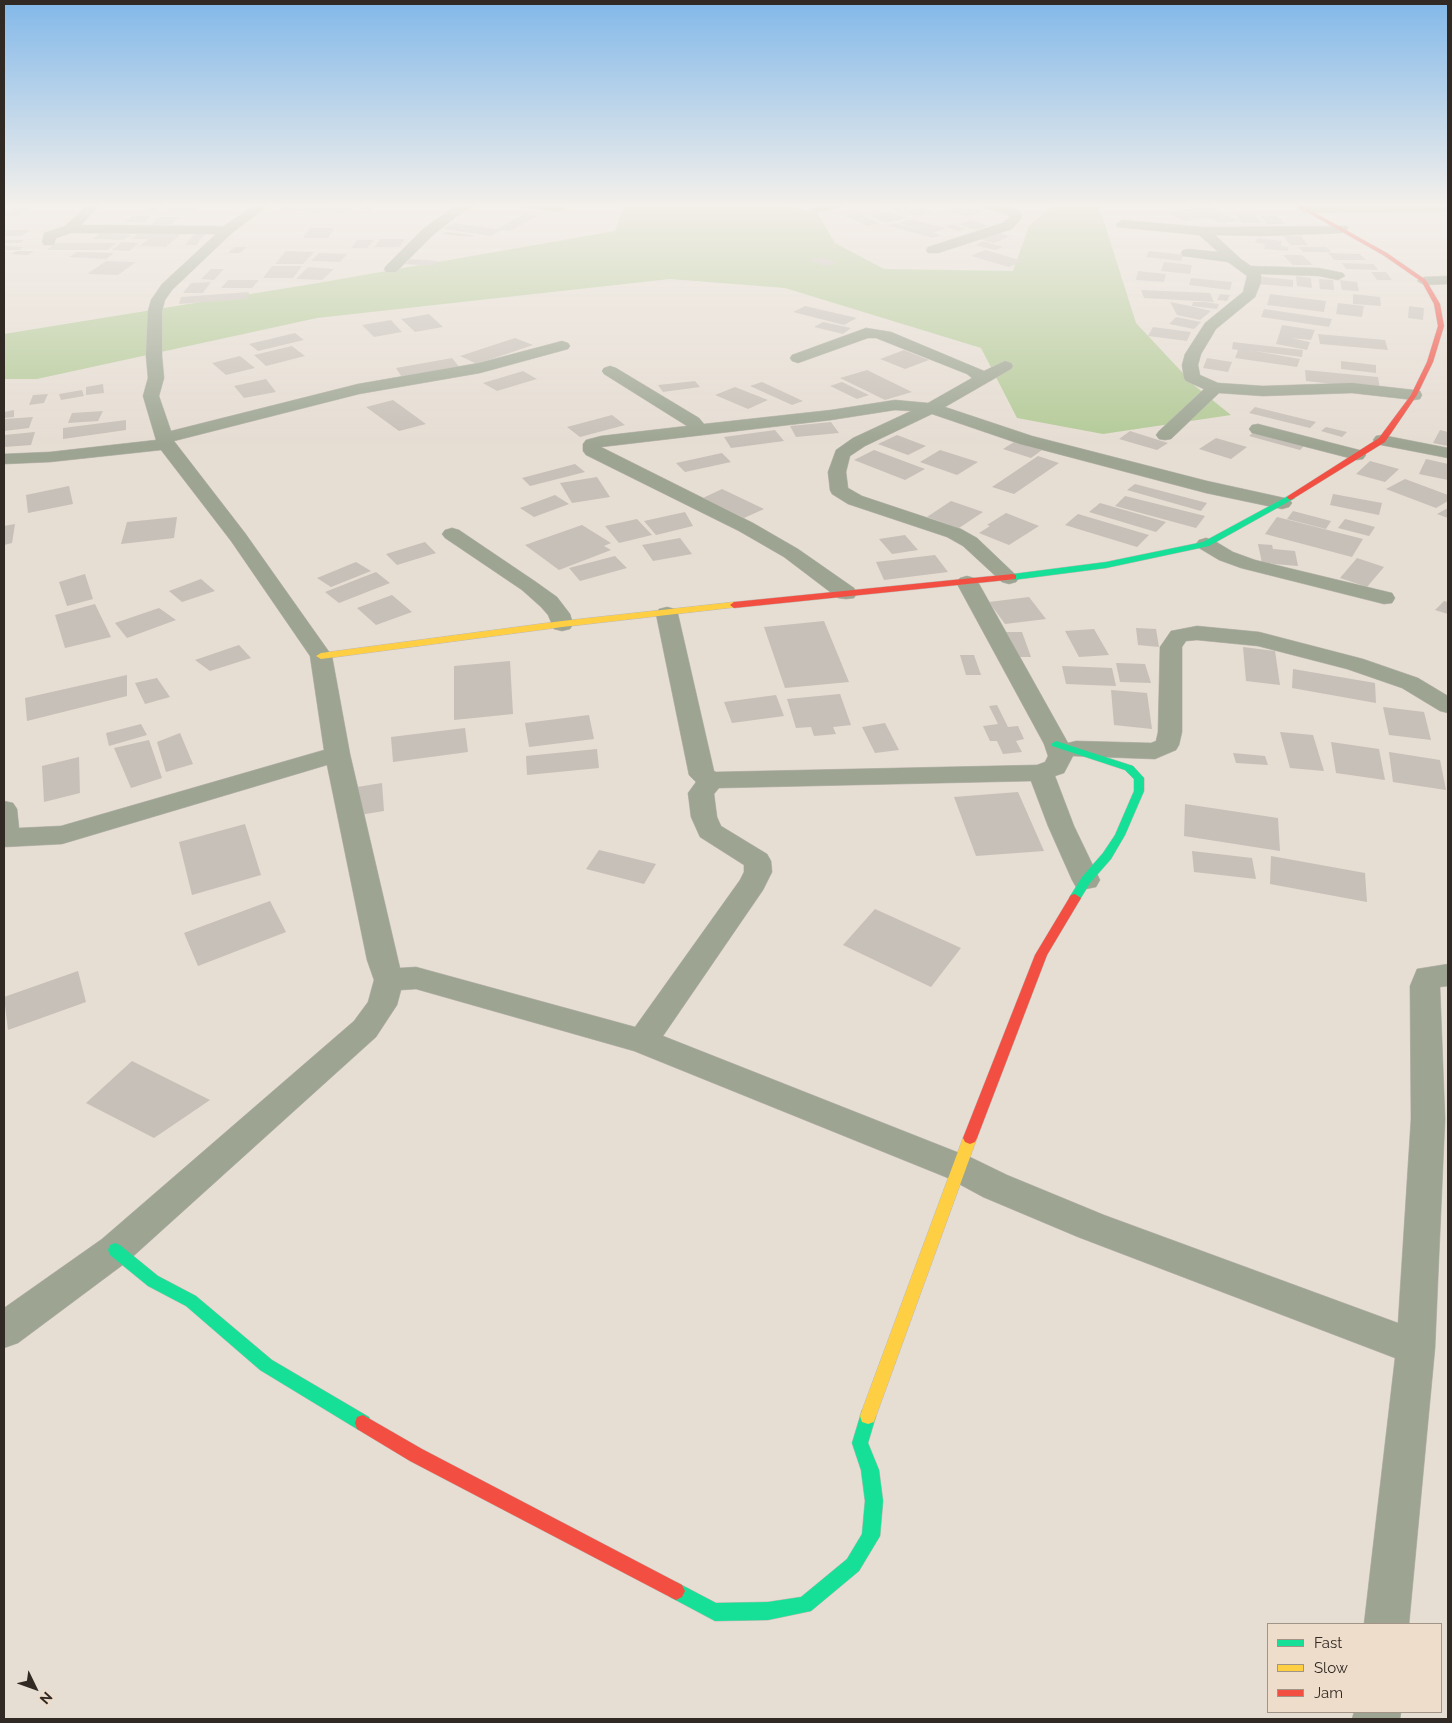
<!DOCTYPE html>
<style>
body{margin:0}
#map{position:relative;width:1452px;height:1723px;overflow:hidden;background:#e6ddd3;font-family:Raleway,sans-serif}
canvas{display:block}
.frame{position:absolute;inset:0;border:5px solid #312a24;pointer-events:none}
.legend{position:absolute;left:1267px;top:1623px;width:175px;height:90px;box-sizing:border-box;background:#eeddcb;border:1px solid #a29588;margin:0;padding:6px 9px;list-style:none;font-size:15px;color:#312a24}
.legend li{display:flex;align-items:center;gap:10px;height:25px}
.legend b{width:25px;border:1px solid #a29588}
.north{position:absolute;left:10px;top:1663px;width:50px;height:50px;-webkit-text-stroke:4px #eeddcb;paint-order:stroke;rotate:132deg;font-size:14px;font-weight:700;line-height:20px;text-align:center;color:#312a24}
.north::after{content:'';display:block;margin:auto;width:18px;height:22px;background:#312a24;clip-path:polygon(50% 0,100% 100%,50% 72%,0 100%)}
</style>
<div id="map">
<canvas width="1452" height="1723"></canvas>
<div class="frame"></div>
<ul class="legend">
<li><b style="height:6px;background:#16e098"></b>Fast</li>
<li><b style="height:6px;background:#ffcf43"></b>Slow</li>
<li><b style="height:6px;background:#f24e42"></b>Jam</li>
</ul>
<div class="north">N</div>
</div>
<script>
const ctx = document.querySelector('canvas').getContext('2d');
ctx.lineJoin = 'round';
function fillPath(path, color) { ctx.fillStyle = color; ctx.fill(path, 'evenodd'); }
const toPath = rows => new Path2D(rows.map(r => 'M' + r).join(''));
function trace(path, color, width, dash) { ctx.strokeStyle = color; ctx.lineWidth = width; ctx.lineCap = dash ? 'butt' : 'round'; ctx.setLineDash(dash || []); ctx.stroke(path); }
const forest = toPath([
 [625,203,772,203,817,212,835,243,884,269,1013,271,1029,226,1055,203,1098,203,1136,323,1195,386,1231,415,1103,434,1017,418,981,348,785,288,670,279,317,318,37,379,4,379,4,334,312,284,615,231]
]);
const building = toPath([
 [293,203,308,203,335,207,320,214,281,209],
 [343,203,368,203,356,208,338,205],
 [370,203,382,204,370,210,360,208],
 [877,203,899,203,912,208,898,212],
 [154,204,166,205,153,214,140,214],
 [173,204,202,205,193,212,164,210],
 [1205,204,1239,221,1220,223,1209,218,1185,221,1166,212,1191,209,1187,206],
 [961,205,984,211,967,217,944,210],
 [15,206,32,207,17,216,4,216],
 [340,206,355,209,343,214,328,211],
 [922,207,935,212,917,216,903,212],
 [888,211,907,218,886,223,868,216],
 [526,213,539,215,510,231,502,230,491,236,443,229,454,223,497,229],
 [857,213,880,223,868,226,845,216],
 [1235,214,1254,214,1262,223,1242,223],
 [132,216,151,216,145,222,125,222],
 [1260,216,1277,216,1285,224,1267,224],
 [158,217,179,217,172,224,151,225],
 [910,219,945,228,933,233,941,235,933,238,888,226,895,223,922,230,899,223],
 [971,220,989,226,975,230,958,224],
 [952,224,966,229,958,231,945,226],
 [310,228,334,228,328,238,303,238],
 [4,230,30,230,22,236,4,236],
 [196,232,207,232,196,245,185,245],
 [446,232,474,235,470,237,442,234],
 [995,232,1010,236,994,243,979,239],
 [101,233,132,235,123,240,92,239],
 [137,234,181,234,166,247,139,246,149,239,131,239],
 [1283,236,1301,236,1308,245,1290,245],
 [1257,238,1282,241,1281,246,1288,247,1288,251,1264,249,1265,244,1255,243],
 [381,239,405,239,399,247,374,247],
 [4,240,24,240,20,243,4,243],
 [357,240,374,240,367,248,351,248],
 [983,241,1003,247,995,250,975,245],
 [122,242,139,243,129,251,112,250],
 [56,243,116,243,108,250,47,250],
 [4,246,24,247,19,250,4,250],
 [235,247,247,247,240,253,228,253],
 [1298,247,1326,247,1331,252,1303,252],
 [985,250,1023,261,1009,267,971,256],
 [17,251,34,251,28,255,11,254],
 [286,251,314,252,303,264,275,264],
 [1149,251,1184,255,1181,261,1146,257],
 [77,252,114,253,106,259,69,257],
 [319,253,347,254,340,262,311,261],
 [1328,253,1360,254,1366,260,1334,260],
 [1283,255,1302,255,1313,265,1293,265],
 [822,257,838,263,825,266,809,260],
 [410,259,438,261,433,266,405,264],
 [106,261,136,262,118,275,87,274],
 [1164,262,1192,265,1190,274,1161,271],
 [1342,263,1374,264,1378,270,1346,269],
 [272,266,302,266,293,278,263,278],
 [308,267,334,269,322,280,296,279],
 [211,269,224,269,214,280,201,279],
 [1138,271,1166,274,1164,282,1136,280],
 [1371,272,1386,272,1392,280,1377,280],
 [1257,276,1293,280,1293,287,1257,284],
 [1296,276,1311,278,1312,288,1297,286],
 [1191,278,1232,282,1230,290,1189,285],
 [1319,279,1333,280,1334,290,1320,289],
 [228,280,259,280,252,288,221,288],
 [1340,280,1357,282,1359,291,1342,290],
 [211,282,203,293,183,293,191,283],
 [1141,290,1210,293,1214,302,1144,298],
 [249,292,247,299,179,304,181,297],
 [1220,294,1230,295,1227,301,1217,300],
 [1270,294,1326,301,1324,312,1267,305],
 [1353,294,1380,297,1381,306,1353,304],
 [1170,302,1190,306,1211,311,1200,320,1177,315],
 [1193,302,1204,302,1219,304,1217,309,1192,306],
 [1338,303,1364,306,1362,317,1336,314],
 [805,306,857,318,844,325,793,312],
 [1409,306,1424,308,1423,320,1408,318],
 [1264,309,1332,319,1329,327,1261,317],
 [429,314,443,327,415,332,401,319],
 [1176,317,1201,322,1194,329,1169,324],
 [391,320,402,332,374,337,362,325],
 [823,322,851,328,843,334,814,327],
 [1282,325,1315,330,1311,340,1291,338,1310,342,1307,350,1276,344],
 [1153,327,1191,332,1187,341,1148,336],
 [295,333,304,340,258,351,249,344],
 [1318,334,1385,340,1388,350,1320,344],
 [515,338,533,345,477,364,460,356],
 [1233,342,1303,350,1302,357,1255,351,1300,359,1297,367,1235,358,1238,350,1232,349],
 [292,346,305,356,266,366,254,355],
 [904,350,929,360,905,369,880,359],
 [240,356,255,368,226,375,212,363],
 [452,358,461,369,403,379,396,368],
 [1207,358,1232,362,1228,372,1203,368],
 [1341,361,1376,365,1376,373,1341,369],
 [867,370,912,392,885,400,840,378],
 [1305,370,1378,377,1380,389,1306,381],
 [523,371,537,379,497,391,483,383],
 [266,379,276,392,244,398,234,386],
 [695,381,700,387,663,392,658,385],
 [762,382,803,401,792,405,750,386],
 [842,382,869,395,857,399,830,386],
 [103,384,104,393,86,395,86,387],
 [735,387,768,400,748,409,715,395],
 [82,390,84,396,61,400,59,394],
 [48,394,44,403,29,405,33,395],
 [393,400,426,424,399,431,366,407],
 [1255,407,1316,422,1310,428,1249,413],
 [14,410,14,417,4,418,4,412],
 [103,411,98,421,68,423,72,413],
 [612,415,625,425,580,437,567,427],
 [33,417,29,428,4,431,4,419],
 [126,420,126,430,63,439,63,428],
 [831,422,839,433,796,437,790,426],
 [1259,427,1310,440,1300,450,1249,436],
 [1326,427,1347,432,1342,437,1321,431],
 [775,430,784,441,731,448,724,437],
 [1440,430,1448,432,1448,446,1433,443],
 [1130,431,1168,443,1157,450,1119,439],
 [35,432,31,445,4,447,4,435],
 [897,435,926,446,908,455,878,444],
 [1216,438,1247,447,1231,459,1199,449],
 [1014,442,1042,450,1031,458,1003,449],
 [874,450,925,469,905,480,854,460],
 [940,450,978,462,957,475,920,462],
 [722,453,731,462,685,472,676,463],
 [1038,456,1059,463,1014,494,992,487],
 [1426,459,1448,464,1448,480,1419,474],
 [1370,461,1399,469,1385,482,1356,474],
 [575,464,585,472,530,486,522,478],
 [597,477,610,497,572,503,560,483],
 [1405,479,1448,495,1448,501,1436,508,1386,489],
 [1135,484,1207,503,1201,511,1127,490],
 [69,486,73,504,28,513,26,495],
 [722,489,764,509,744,518,703,498],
 [1333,494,1382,503,1379,515,1330,505],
 [555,495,569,504,534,517,520,508],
 [1125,496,1205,516,1196,528,1115,506],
 [951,501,983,512,959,528,927,517],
 [1100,503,1166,522,1156,532,1089,512],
 [1448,508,1448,518,1437,514],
 [1293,511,1331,521,1326,529,1287,519],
 [685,512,693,526,656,535,644,521],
 [1006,513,1039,526,1009,545,979,533,990,526,987,525],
 [1078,514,1149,535,1137,547,1065,525],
 [177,517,174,538,121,544,127,522],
 [1277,517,1363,539,1352,557,1265,534],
 [637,519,652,535,619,543,605,526],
 [1345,519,1375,527,1369,536,1338,528],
 [15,524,12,543,4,545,4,526],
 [582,525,611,543,604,546,611,550,559,570,525,545],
 [905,535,918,550,892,554,879,539],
 [680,538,692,554,653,561,642,545],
 [425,542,436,553,397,565,386,554],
 [1258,544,1272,545,1273,549,1295,551,1298,566,1262,563],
 [935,555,948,572,884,580,876,562],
 [615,556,627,568,580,581,569,568],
 [1357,558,1384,567,1367,587,1340,578],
 [356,562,371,571,331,587,317,578],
 [376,572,390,583,339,603,325,592],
 [85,574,93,599,67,606,59,582],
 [201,579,215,591,182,602,169,591],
 [392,595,412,612,376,625,357,608],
 [1029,597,1046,619,1005,624,989,602],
 [1444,601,1448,602,1448,614,1435,610],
 [95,604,111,637,65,648,55,615],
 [159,608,176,620,127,638,115,623],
 [824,621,849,682,785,688,764,627],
 [1136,628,1156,629,1159,647,1138,645],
 [1094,629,1109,655,1079,657,1065,631],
 [1001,632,1022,632,1031,657,1010,657],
 [239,645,251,658,210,671,195,660],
 [1243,647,1275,651,1280,685,1246,681],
 [960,655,974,655,981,675,966,675],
 [510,661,513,714,454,720,454,666],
 [1116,663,1145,664,1151,683,1120,682],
 [1062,666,1112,668,1116,686,1066,684],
 [1293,669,1375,683,1376,703,1292,688],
 [127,675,127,696,27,721,25,698],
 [157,678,170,697,145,704,135,683],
 [1111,690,1147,693,1152,729,1114,725],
 [840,694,851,725,833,727,836,734,814,736,811,727,796,728,787,699],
 [776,695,784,716,732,723,724,702],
 [997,705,1008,727,1018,726,1024,739,1016,741,1022,752,1003,754,997,741,990,741,983,726,998,724,989,706],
 [1383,707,1424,712,1431,740,1389,735],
 [589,715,594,739,529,747,525,723],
 [885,723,899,750,875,753,862,727],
 [141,724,147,735,109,746,106,733],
 [465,728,468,752,393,762,391,737],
 [1280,732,1313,735,1324,771,1290,768],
 [180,733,193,764,166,772,157,742],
 [149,740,162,778,131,788,114,748],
 [1331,742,1379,749,1385,780,1336,773],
 [597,749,599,768,527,775,526,756],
 [1389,752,1440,760,1446,790,1393,782],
 [1233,753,1265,756,1268,765,1236,763],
 [79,757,80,793,44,802,42,766],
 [382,783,384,811,359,815,357,787],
 [1018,792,1044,851,976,856,954,797],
 [1185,804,1278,818,1280,851,1184,836],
 [245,824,261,875,192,895,179,842],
 [599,850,656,864,644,884,586,869],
 [1192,851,1252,858,1256,879,1194,872],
 [1271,856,1365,873,1367,902,1270,884],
 [270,901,286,932,198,966,184,933],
 [875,909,961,948,931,987,843,945],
 [78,971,86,1002,8,1030,4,997],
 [132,1061,210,1100,154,1138,86,1103]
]);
const street = toPath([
 [89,203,102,203,81,225,224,226,257,203,272,203,232,233,172,290,165,300,162,311,162,356,164,378,159,396,171,431,358,384,479,363,562,341,568,343,570,346,568,349,480,373,359,394,174,441,245,533,332,656,350,754,400,968,416,967,635,1027,740,880,744,872,744,865,700,837,691,817,688,793,696,782,689,775,656,614,659,609,667,607,675,609,678,614,714,771,716,772,1037,765,1045,762,1048,756,1044,744,956,582,960,578,967,576,974,578,978,582,1068,743,1076,741,1151,743,1156,741,1158,732,1160,647,1171,631,1197,626,1259,632,1363,659,1418,678,1448,696,1448,713,1440,711,1402,688,1347,669,1258,646,1197,640,1186,641,1182,647,1182,732,1179,745,1176,750,1155,759,1073,756,1064,773,1055,776,1074,826,1100,880,1096,887,1086,889,1076,887,1072,880,1048,826,1031,781,719,788,714,794,717,817,721,826,767,854,771,861,772,872,763,890,663,1036,972,1158,1007,1175,1104,1215,1398,1323,1411,1119,1410,986,1417,969,1448,964,1448,986,1440,987,1445,1119,1435,1348,1409,1624,1364,1624,1395,1358,1078,1237,983,1197,948,1178,634,1051,416,989,401,990,397,1005,376,1037,128,1261,18,1343,4,1348,4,1308,102,1239,354,1021,368,1002,374,980,367,960,327,765,62,844,4,847,4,801,13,803,17,809,19,828,61,826,324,750,310,656,231,541,161,450,50,462,4,464,4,454,50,452,156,440,143,396,148,378,146,356,148,311,151,300,162,284,216,234,71,233,56,238,54,245,44,245,42,242,44,233,65,226,89,203],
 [462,203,478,203,457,216,433,235,396,272,386,272,384,269,386,266,423,229,449,210,462,203],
 [515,203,552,203,563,205,565,208,559,212,521,207,515,203],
 [824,203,847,203,845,206,815,213,809,209,811,206,824,203],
 [974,203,995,203,1013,208,1020,211,1022,214,1021,219,1012,229,938,253,928,253,926,250,928,247,1002,223,1009,218,1009,216,1005,214,976,206,974,203],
 [1448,204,1448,212,1304,213,1298,209,1304,205,1448,204],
 [1122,220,1203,227,1347,226,1348,229,1342,233,1262,236,1215,235,1241,259,1251,266,1319,268,1343,273,1345,276,1338,280,1319,276,1261,274,1261,282,1255,297,1216,329,1201,354,1198,365,1200,375,1218,383,1263,386,1352,383,1414,390,1420,391,1422,395,1420,399,1414,400,1352,393,1263,396,1219,393,1171,439,1165,440,1159,439,1156,435,1159,431,1204,389,1186,381,1184,378,1182,365,1185,354,1205,323,1243,292,1247,276,1228,262,1183,256,1181,253,1183,250,1188,249,1218,252,1199,235,1117,227,1116,224,1122,220],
 [1448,276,1448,284,1424,285,1417,281,1424,277,1448,276],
 [866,328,891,332,984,371,1005,361,1011,363,1013,366,1011,369,945,407,1032,436,1207,481,1289,499,1292,503,1289,507,1282,509,1206,493,1020,444,932,414,865,446,850,456,846,472,848,488,862,496,961,529,977,538,1019,578,1016,582,1009,584,1002,582,963,546,947,537,848,504,832,494,830,490,828,472,836,450,853,438,911,411,895,410,831,420,601,447,753,523,798,549,854,588,857,593,854,598,846,599,838,598,784,557,739,531,586,455,583,451,583,444,586,440,601,436,687,426,604,374,602,371,604,368,610,366,616,368,699,418,704,424,831,410,895,400,928,403,972,378,967,374,876,338,868,338,798,363,792,361,790,358,792,355,866,328],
 [1258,424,1363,451,1366,455,1363,459,1357,460,1252,433,1249,429,1252,425,1258,424],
 [1382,435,1448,448,1448,458,1376,444,1373,440,1376,436,1382,435],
 [452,528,459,530,536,582,557,597,570,614,573,624,570,629,562,631,554,629,548,615,541,607,522,590,445,538,442,534,445,530,452,528],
 [1206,538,1213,540,1233,552,1255,560,1392,593,1395,598,1392,603,1384,604,1241,568,1219,560,1199,548,1196,544,1199,540,1206,538],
 [1354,1712,1401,1712,1400,1719,1352,1719,1354,1712]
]);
const fast = toPath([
 [1288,496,1295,498,1209,546,1106,568,1013,580,1009,577,1013,574,1106,562,1203,542,1288,496],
 [1056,741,1133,766,1144,778,1144,791,1125,835,1111,859,1090,883,1079,901,1075,902,1069,898,1082,877,1103,853,1115,835,1134,791,1134,779,1125,770,1052,746,1051,744,1056,741],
 [115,1243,120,1245,158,1276,196,1296,272,1360,369,1417,371,1423,369,1429,363,1431,357,1429,260,1370,186,1306,148,1286,110,1255,108,1250,110,1245,115,1243],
 [868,1408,874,1410,876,1416,868,1443,879,1470,883,1501,880,1536,859,1571,811,1611,768,1620,715,1621,670,1597,667,1591,670,1585,676,1582,716,1603,768,1602,801,1597,847,1559,862,1534,865,1501,861,1470,852,1443,862,1410,868,1408]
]);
const slow = toPath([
 [734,602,738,605,737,607,562,627,321,659,316,656,321,653,562,621,734,602],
 [970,1132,975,1134,977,1138,876,1416,874,1422,868,1424,862,1422,860,1416,963,1138,965,1134,970,1132]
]);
const jam = toPath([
 [1291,203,1297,203,1387,253,1426,280,1440,304,1444,326,1433,362,1417,395,1385,442,1291,500,1287,498,1288,496,1379,438,1411,395,1427,362,1438,326,1434,304,1422,282,1383,255,1291,203],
 [1013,574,1016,575,1016,579,734,608,730,605,734,602,1013,574],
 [1075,894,1081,898,1047,955,977,1138,975,1142,970,1144,965,1142,963,1138,1035,955,1071,895,1075,894],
 [363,1415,422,1449,682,1585,685,1591,682,1597,676,1600,670,1597,410,1461,357,1429,355,1423,357,1417,363,1415]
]);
fillPath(forest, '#b3ca97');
fillPath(building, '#c7c0b8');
trace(street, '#c0b9b2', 1);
trace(fast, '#c0b9b2', 1);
trace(slow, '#c0b9b2', 1);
trace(jam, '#c0b9b2', 1);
fillPath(street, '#9da592');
fillPath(fast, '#16e098');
fillPath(slow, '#ffcf43');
fillPath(jam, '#f24e42');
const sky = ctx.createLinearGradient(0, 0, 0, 445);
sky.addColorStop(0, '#82b8e9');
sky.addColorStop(0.46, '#f4f0eb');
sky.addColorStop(1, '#f4f0eb00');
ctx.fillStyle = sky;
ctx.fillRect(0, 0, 1452, 445);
</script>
